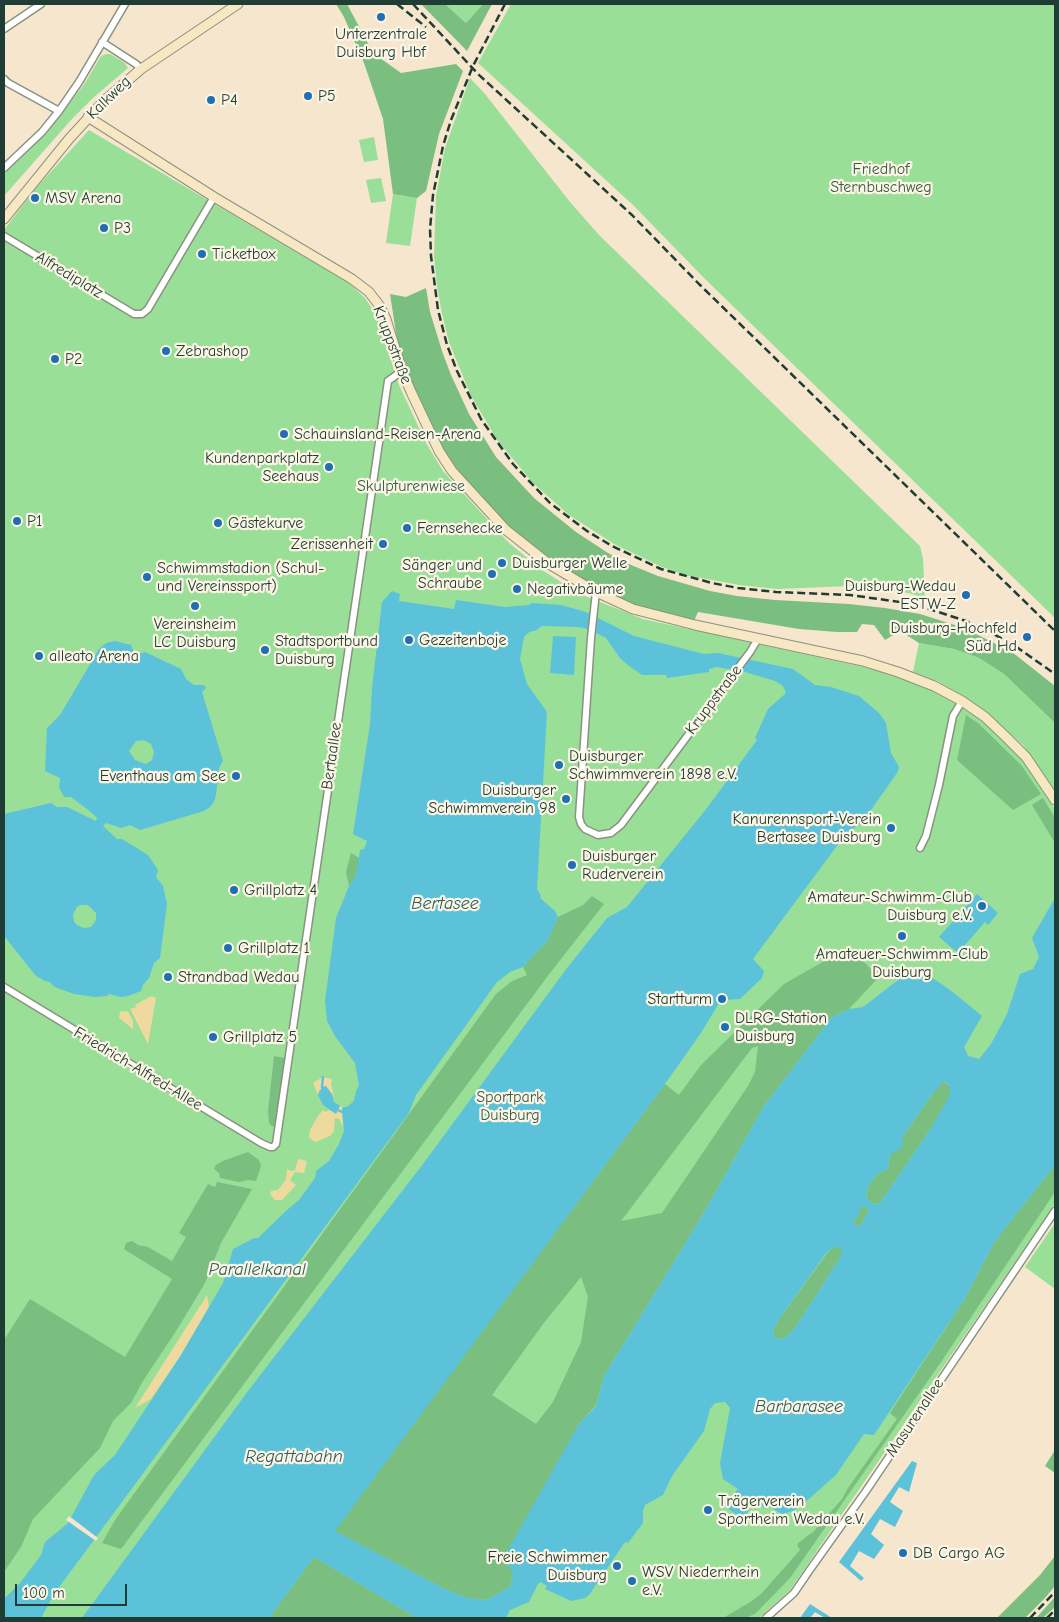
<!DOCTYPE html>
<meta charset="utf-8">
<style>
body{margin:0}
#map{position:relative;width:1059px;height:1622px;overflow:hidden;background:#f6e6cd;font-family:"Comic Neue",sans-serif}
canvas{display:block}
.frame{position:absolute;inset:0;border:5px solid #1f3d34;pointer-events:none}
.scale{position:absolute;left:15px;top:1584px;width:112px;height:22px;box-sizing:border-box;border:2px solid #1f3d34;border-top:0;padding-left:6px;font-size:15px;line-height:18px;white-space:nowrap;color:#1f3d34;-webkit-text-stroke:4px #fcf5e5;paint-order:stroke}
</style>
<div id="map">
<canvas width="1059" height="1622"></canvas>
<div class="frame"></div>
<div class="scale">100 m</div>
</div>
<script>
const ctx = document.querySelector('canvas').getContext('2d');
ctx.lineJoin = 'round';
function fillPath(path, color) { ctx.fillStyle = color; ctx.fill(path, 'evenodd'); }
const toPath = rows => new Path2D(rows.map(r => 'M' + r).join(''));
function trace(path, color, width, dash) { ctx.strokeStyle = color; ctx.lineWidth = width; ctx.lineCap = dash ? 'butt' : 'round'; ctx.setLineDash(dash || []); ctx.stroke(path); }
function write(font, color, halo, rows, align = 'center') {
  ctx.font = font + ' "Comic Neue",sans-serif'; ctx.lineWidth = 4.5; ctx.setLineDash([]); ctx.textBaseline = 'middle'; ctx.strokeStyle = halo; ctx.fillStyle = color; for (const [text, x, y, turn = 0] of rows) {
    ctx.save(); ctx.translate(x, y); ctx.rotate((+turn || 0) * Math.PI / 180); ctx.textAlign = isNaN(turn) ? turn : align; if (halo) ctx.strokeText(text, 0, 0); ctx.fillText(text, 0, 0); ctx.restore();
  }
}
const green = toPath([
 [445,4,483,4,466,23],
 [511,4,1055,4,1055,618,705,279,633,205,478,63],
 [106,54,110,54,125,63,128,68,94,97,71,120,4,196,4,174,48,131,85,83,101,56],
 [470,78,485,94,570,202,600,236,920,546,923,559,925,598,908,593,882,589,849,586,777,589,739,585,685,575,662,567,614,544,569,515,533,483,498,441,471,396,449,342,441,309,437,286,434,256,436,196,445,148],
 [89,130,350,284,365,298,377,316,399,385,426,443,443,471,508,542,542,570,580,594,643,619,868,668,891,673,924,685,962,705,991,728,1025,763,1055,809,1055,1204,790,1590,759,1618,4,1618,4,230,36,188],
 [374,137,378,160,364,162,359,140],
 [381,178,386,201,371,203,366,180],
 [393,194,417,198,410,246,386,243],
 [919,643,954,649,979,658,1004,674,1055,723,1055,790,1023,745,988,714,965,698,937,681,913,672],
 [1055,1223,1055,1289,1025,1267]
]);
const forest = toPath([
 [336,4,347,4,373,53,401,73,456,64,463,71,439,134,426,191,417,198,393,194,383,119,364,63,344,17],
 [421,4,445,4,466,23,483,4,492,4,467,51],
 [426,288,430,312,443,354,451,375,469,414,496,457,534,498,576,532,608,553,631,565,658,576,710,591,737,596,775,600,849,604,885,608,920,614,964,628,1012,652,1055,686,1055,723,1004,674,979,658,954,649,919,643,900,631,885,640,874,625,862,624,857,632,837,632,799,629,698,612,694,621,634,605,597,589,538,552,514,532,456,468,443,449,410,381,398,346,390,294,406,297],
 [966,715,979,724,1021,765,1041,794,1013,810,957,760],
 [1043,798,1055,818,1055,843,1032,805],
 [351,853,359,858,356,876,349,886,346,872],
 [592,896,604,904,550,973,121,1549,102,1543,115,1520,496,994,512,981,527,975,523,967,548,940,558,917,583,905],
 [849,947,879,977,849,1009,832,1017,764,1106,699,1221,604,1376,596,1405,579,1424,513,1575,510,1587,486,1600,467,1598,449,1591,334,1531,665,1084,679,1095,701,1065,784,984],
 [758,1046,755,1072,748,1086,662,1213,621,1221,752,1048],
 [581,1277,588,1297,581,1342,553,1402,536,1424,492,1395,543,1324],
 [274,1056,285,1058,275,1127,272,1126,269,1123,268,1111],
 [943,1081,950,1087,950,1097,929,1131,880,1203,873,1204,868,1200,866,1194,869,1185,877,1174,888,1169,890,1155,933,1093],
 [248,1152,259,1160,261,1166,256,1181,248,1180,239,1182,220,1178,219,1173,214,1169,216,1165,223,1161],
 [1055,1165,1055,1192,941,1362,790,1578,756,1613,746,1618,723,1618,752,1601,762,1593,800,1550,797,1544,814,1531,842,1499,848,1488,897,1419,890,1413,964,1300,995,1241],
 [217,1182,252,1189,221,1243,205,1283,178,1328,143,1381,131,1403,113,1421,100,1448,33,1519,21,1547,4,1572,4,1340,30,1299,125,1357,172,1279,124,1249,126,1243,132,1241,138,1245,148,1247,172,1261,186,1237,179,1233,208,1184,215,1187],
 [861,1205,867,1207,869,1210,861,1225,855,1226,854,1220,858,1215],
 [835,1247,841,1247,841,1256,821,1288,792,1332,783,1339,775,1338,773,1331,777,1322,828,1252],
 [1055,1450,1055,1473,1045,1466],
 [1055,1556,1055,1586,1045,1598,1025,1618,997,1618,1040,1575],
 [314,1557,417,1618,269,1618],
 [1055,1597,1055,1607,1043,1618,1036,1618]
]);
const sand = toPath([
 [151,996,156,998,148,1044,130,1009,136,1007,135,1005],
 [124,1011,125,1012,128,1011,133,1021,133,1029,119,1018,120,1012],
 [323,1077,332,1079,331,1083,334,1098,332,1094,319,1090,318,1095,313,1083],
 [340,1106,343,1107,342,1109,343,1127,339,1119,335,1118,334,1131,330,1136,315,1142,312,1140,309,1137,310,1130,318,1116,323,1110,326,1112,329,1110,336,1113],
 [298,1159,307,1161,304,1173,295,1172,290,1180,296,1185,282,1200,275,1200,270,1194,271,1191,278,1190,286,1179,287,1169,291,1171,295,1170],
 [207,1295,209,1307,181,1355,151,1399,135,1408]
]);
const water = toPath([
 [392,591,400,594,399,601,454,609,456,600,505,607,529,605,531,603,561,605,586,612,634,636,704,654,718,653,793,669,815,685,831,687,859,696,879,713,886,723,891,753,899,767,897,773,861,824,848,831,753,959,764,971,762,978,740,999,725,1000,722,998,701,1033,665,1084,335,1531,449,1591,467,1598,486,1600,510,1587,513,1575,505,1555,579,1424,596,1406,604,1376,699,1221,764,1106,832,1017,849,1009,863,1007,906,974,918,970,923,971,954,993,982,1016,964,1047,968,1056,979,1059,991,1044,1007,1014,1020,974,1033,969,1039,957,1032,938,1055,898,1055,1165,995,1241,964,1300,874,1435,864,1434,836,1475,802,1505,793,1511,782,1514,768,1506,766,1509,759,1504,755,1509,734,1494,738,1489,723,1479,720,1463,730,1408,725,1402,715,1403,710,1409,704,1431,672,1476,663,1495,645,1505,643,1511,643,1523,628,1543,625,1542,589,1595,585,1598,571,1601,545,1589,547,1586,541,1582,538,1584,529,1602,510,1610,506,1618,417,1618,314,1557,269,1618,82,1618,248,1391,423,1164,567,968,607,918,627,907,707,808,757,740,755,738,768,709,786,693,783,686,775,681,745,672,717,667,709,669,709,672,667,678,666,675,642,675,629,666,620,658,606,638,598,634,584,628,576,627,542,626,535,631,532,631,528,633,524,637,520,659,527,684,547,712,537,889,541,896,540,898,555,911,558,917,548,940,523,967,510,972,497,982,416,1095,409,1113,54,1594,41,1618,4,1618,4,1599,20,1583,41,1555,45,1542,68,1523,94,1475,115,1455,181,1355,223,1283,233,1249,254,1238,258,1238,287,1210,299,1200,315,1178,316,1171,329,1161,339,1144,344,1131,342,1109,343,1107,347,1107,354,1101,356,1091,359,1086,355,1063,335,1036,327,1021,325,1001,336,918,349,886,356,876,360,850,364,849,367,841,353,834,370,724,372,688,382,602],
 [944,1081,950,1087,949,1097,929,1131,880,1203,873,1204,868,1200,866,1194,869,1185,877,1174,888,1169,890,1155,902,1148,903,1136,933,1093],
 [861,1206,867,1207,869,1210,861,1225,855,1226,854,1220,858,1216],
 [835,1247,841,1247,841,1256,821,1288,792,1332,783,1339,775,1338,773,1331,777,1322,827,1252],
 [553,636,576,637,574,675,550,673],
 [115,641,131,645,135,655,145,652,181,669,186,679,194,685,204,685,206,688,202,692,223,761,219,768,216,795,214,802,210,807,204,811,140,830,130,825,121,828,106,823,103,826,117,839,122,839,148,855,158,870,156,877,163,886,167,904,160,958,154,963,149,978,143,985,141,991,128,996,121,997,109,994,107,996,95,997,74,994,60,989,53,986,50,982,45,981,36,976,4,936,4,814,51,803,57,807,67,807,96,821,97,818,92,813,71,797,64,797,59,787,60,778,45,771,47,728,60,715,99,649,106,643],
 [144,740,151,744,154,752,152,760,146,764,135,760,129,751,136,741],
 [80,905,88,905,96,913,96,920,91,927,84,928,77,925,74,922,73,914,77,907],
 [977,894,998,913,988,925,985,922,958,953,939,937],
 [326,1086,332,1094,334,1102,340,1106,336,1114,323,1105,318,1095,322,1087],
 [912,1461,917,1463,909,1492,899,1487,890,1502,903,1511,895,1527,880,1519,871,1534,884,1545,874,1559,859,1551,850,1566,864,1578,861,1581,839,1562],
 [731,1497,749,1510,743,1519,724,1506],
 [810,1604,832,1618,825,1618,815,1612,810,1618,800,1618]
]);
const pier = toPath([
 [69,1516,98,1538,96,1541,66,1520]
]);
const stream = toPath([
 [322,1087,323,1077],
 [338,1110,342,1112]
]);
const street = toPath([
 [4,29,41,4],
 [102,42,136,64,141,69],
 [4,79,8,83,59,111],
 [4,168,42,132,59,111,79,82,125,4],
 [4,236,134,314,142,314,148,309,214,197],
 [596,592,591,638,579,817,581,824,585,829,598,835,611,833,621,825,750,652,758,639],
 [920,848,926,836,939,785,953,716,962,701],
 [4,987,261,1143,270,1147,273,1147,276,1144,388,381,402,371],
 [766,1618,794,1593,809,1571,866,1491,1055,1211]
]);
const secondary = toPath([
 [88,117,214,197,352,279,369,292,379,305,386,319,402,371,412,394,439,451,452,471,506,530,549,564,596,592,633,609,695,625,863,661,898,672,934,686,962,701,985,717,1006,737,1026,757,1055,800],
 [4,219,69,139,103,102,141,69,238,4]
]);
const rail = toPath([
 [397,4,426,27],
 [413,4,478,74,632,215,699,284,1055,631],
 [505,4,473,66,451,120,443,146,433,195,430,229,431,256,438,310,447,345,457,371,481,419,513,464,550,503,587,531,612,546,661,569,712,583,738,588,776,592,850,595,914,604,966,621,992,633,1018,648,1055,674],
 [1030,1618,1055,1592],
 [1047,1618,1055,1610]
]);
const markers = [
 [381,17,5,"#1f6fb2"],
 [308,96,5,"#1f6fb2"],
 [211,100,5,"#1f6fb2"],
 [35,198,5,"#1f6fb2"],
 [104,228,5,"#1f6fb2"],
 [202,254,5,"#1f6fb2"],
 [166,351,5,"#1f6fb2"],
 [55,359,5,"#1f6fb2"],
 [284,434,5,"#1f6fb2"],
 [329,467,5,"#1f6fb2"],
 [17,521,5,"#1f6fb2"],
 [218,523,5,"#1f6fb2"],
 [407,528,5,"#1f6fb2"],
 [383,544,5,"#1f6fb2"],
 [502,563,5,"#1f6fb2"],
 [492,574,5,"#1f6fb2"],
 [147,577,5,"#1f6fb2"],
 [517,589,5,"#1f6fb2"],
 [966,595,5,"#1f6fb2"],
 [195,606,5,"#1f6fb2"],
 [1027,637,5,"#1f6fb2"],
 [409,640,5,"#1f6fb2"],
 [265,650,5,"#1f6fb2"],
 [39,656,5,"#1f6fb2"],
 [559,765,5,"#1f6fb2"],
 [236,776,5,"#1f6fb2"],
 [566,799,5,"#1f6fb2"],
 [891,828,5,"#1f6fb2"],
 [572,865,5,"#1f6fb2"],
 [234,890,5,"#1f6fb2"],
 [982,906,5,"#1f6fb2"],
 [902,936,5,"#1f6fb2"],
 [228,948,5,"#1f6fb2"],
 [168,977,5,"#1f6fb2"],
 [722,999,5,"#1f6fb2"],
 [725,1027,5,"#1f6fb2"],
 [213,1037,5,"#1f6fb2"],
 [708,1510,5,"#1f6fb2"],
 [903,1553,5,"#1f6fb2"],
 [617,1566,5,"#1f6fb2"],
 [632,1581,5,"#1f6fb2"]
];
const poiNames = [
 ["Unterzentrale",381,34,"center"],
 ["Duisburg Hbf",381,52,"center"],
 ["P5",318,96],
 ["P4",221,100],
 ["MSV Arena",45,198],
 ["P3",114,228],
 ["Ticketbox",212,254],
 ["Zebrashop",176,351],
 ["P2",65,359],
 ["Schauinsland-Reisen-Arena",294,434],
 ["Kundenparkplatz",319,458,"right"],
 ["Seehaus",319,476,"right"],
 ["P1",27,521],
 ["Gästekurve",228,523],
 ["Fernsehecke",417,528],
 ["Zerissenheit",373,544,"right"],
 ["Duisburger Welle",512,563],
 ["Sänger und",482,565,"right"],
 ["Schraube",482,583,"right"],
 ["Schwimmstadion (Schul-",157,568],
 ["und Vereinssport)",157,586],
 ["Duisburg-Wedau",956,586,"right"],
 ["ESTW-Z",956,604,"right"],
 ["Negativbäume",527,589],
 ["Vereinsheim",195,624,"center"],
 ["LC Duisburg",195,642,"center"],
 ["Duisburg-Hochfeld",1017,628,"right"],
 ["Süd Hd",1017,646,"right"],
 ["Gezeitenboje",419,640],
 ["Stadtsportbund",275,641],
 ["Duisburg",275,659],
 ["alleato Arena",49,656],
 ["Duisburger",569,756],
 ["Schwimmverein 1898 e.V.",569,774],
 ["Eventhaus am See",226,776,"right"],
 ["Duisburger",556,790,"right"],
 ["Schwimmverein 98",556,808,"right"],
 ["Kanurennsport-Verein",881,819,"right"],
 ["Bertasee Duisburg",881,837,"right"],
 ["Duisburger",582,856],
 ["Ruderverein",582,874],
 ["Grillplatz 4",244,890],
 ["Amateur-Schwimm-Club",972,897,"right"],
 ["Duisburg e.V.",972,915,"right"],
 ["Grillplatz 1",238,948],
 ["Amateuer-Schwimm-Club",902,954,"center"],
 ["Duisburg",902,972,"center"],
 ["Strandbad Wedau",178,977],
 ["Startturm",712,999,"right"],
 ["DLRG-Station",735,1018],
 ["Duisburg",735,1036],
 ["Grillplatz 5",223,1037],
 ["Trägerverein",718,1501],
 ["Sportheim Wedau e.V.",718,1519],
 ["DB Cargo AG",913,1553],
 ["Freie Schwimmer",607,1557,"right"],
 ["Duisburg",607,1575,"right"],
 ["WSV Niederrhein",642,1572],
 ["e.V.",642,1590]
];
const streetNames = [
 ["Kalkweg",109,98,-44],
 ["Alfrediplatz",69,275,31],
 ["Kruppstraße",392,345,69],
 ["Kruppstraße",714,700,-53],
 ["Bertaallee",332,756,-82],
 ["Friedrich-Alfred-Allee",138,1069,31],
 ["Masurenallee",915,1418,-56]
];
const parkNames = [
 ["Friedhof",881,169],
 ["Sternbuschweg",881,187],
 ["Skulpturenwiese",411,486],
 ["Sportpark",510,1097],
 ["Duisburg",510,1115]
];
const waterNames = [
 ["Bertasee",445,904],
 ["Parallelkanal",257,1270],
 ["Barbarasee",799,1407],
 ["Regattabahn",294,1457]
];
fillPath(green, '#99df98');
fillPath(forest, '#7abe80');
fillPath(sand, '#eeda9e');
fillPath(water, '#5cc2da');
fillPath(pier, '#f6e6cd');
trace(stream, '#5cc2da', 2.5);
trace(street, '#8a9280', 9);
trace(secondary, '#8a9280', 11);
trace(street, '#fff', 6);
trace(secondary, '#f8e7c3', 9);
trace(rail, '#1f3d34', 2.5, [8, 4]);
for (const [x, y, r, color] of markers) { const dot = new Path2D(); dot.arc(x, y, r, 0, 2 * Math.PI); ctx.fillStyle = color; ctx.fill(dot); trace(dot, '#fcf5e5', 2); }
write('16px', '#1f3d34', '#fcf5e5', poiNames, 'left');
write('16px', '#1f3d34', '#fcf5e5', streetNames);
write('16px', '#375d48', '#fcf5e5', parkNames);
write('italic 18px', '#2e5e5e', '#fcf5e5', waterNames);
</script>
